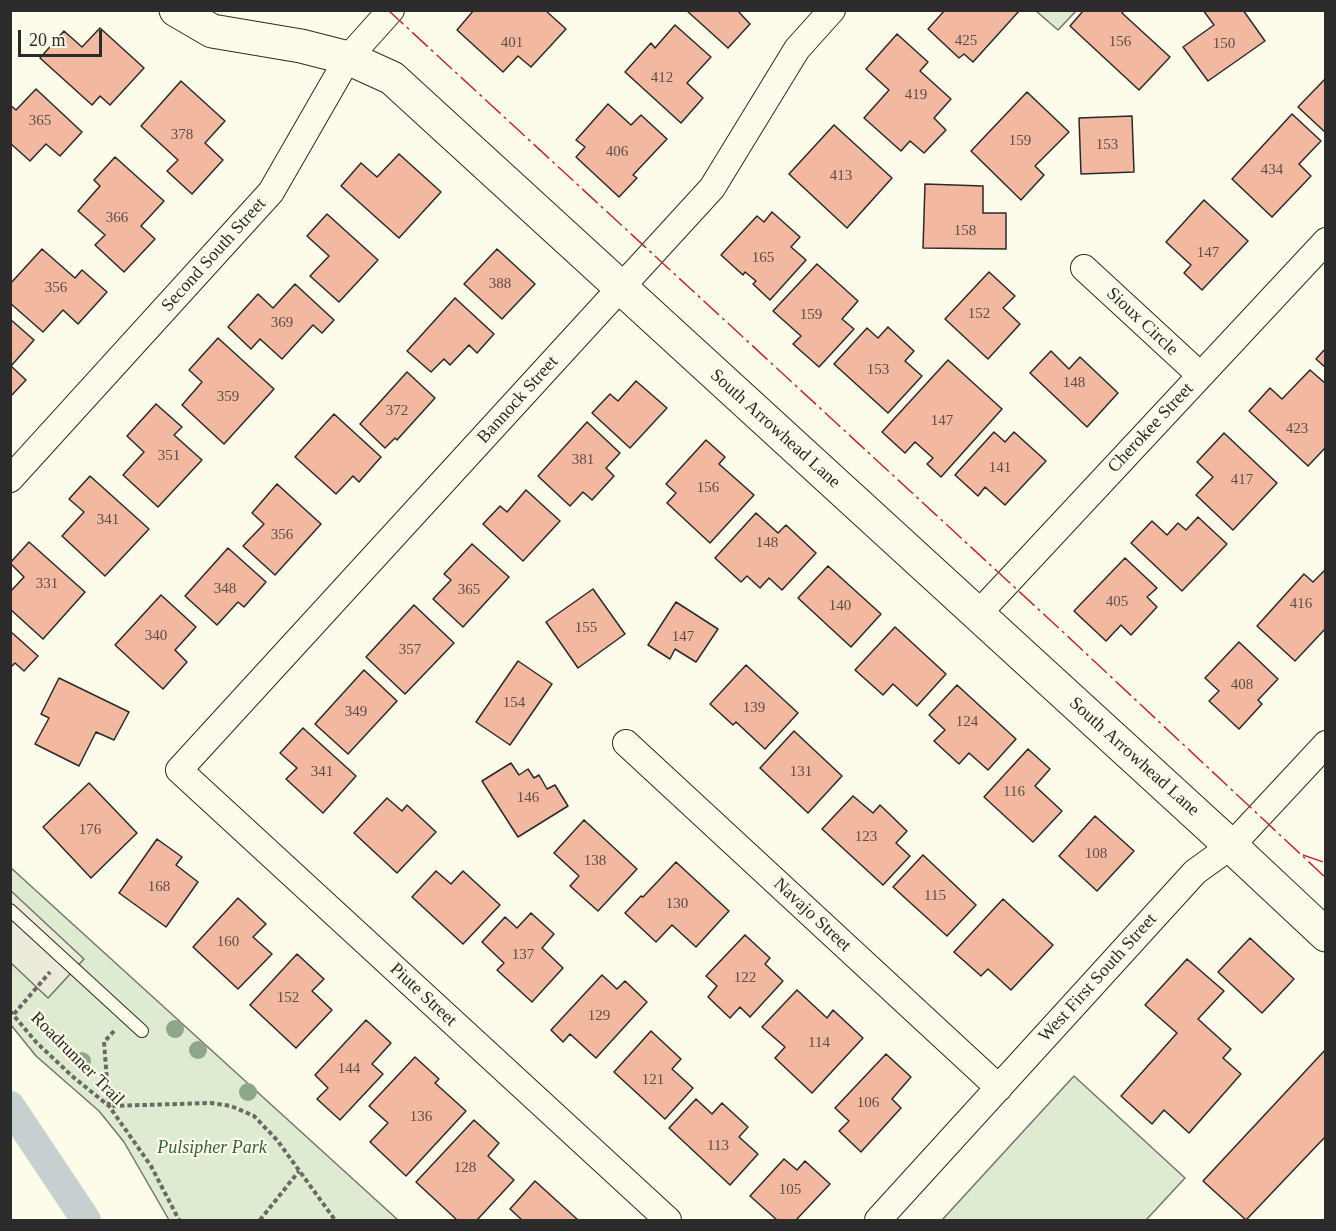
<!DOCTYPE html>
<style>
body{margin:0}
#map{position:relative;width:1336px;height:1231px;overflow:hidden;background:#fdfbea;font-family:Georgia,serif}
canvas{display:block}
.frame{position:absolute;inset:0;border:12px solid #2b2b2b;pointer-events:none}
.scale{position:absolute;left:18px;top:30px;width:84px;height:27px;box-sizing:border-box;border:3px solid #2b2b2b;border-top:0;padding-left:8px;font-size:18px;line-height:21px;white-space:nowrap;color:#2b2b2b;-webkit-text-stroke:4px #fdfbea;paint-order:stroke}
</style>
<div id="map">
<canvas width="1336" height="1231"></canvas>
<div class="frame"></div>
<div class="scale">20 m</div>
</div>
<script>
const ctx = document.querySelector('canvas').getContext('2d');
ctx.lineJoin = 'round';
function fillPath(path, color) { ctx.fillStyle = color; ctx.fill(path, 'evenodd'); }
const toPath = rows => new Path2D(rows.map(r => 'M' + r).join(''));
function trace(path, color, width, dash) { ctx.strokeStyle = color; ctx.lineWidth = width; ctx.lineCap = dash ? 'butt' : 'round'; ctx.setLineDash(dash || []); ctx.stroke(path); }
function write(font, color, halo, rows, align = 'center') {
  ctx.font = font + ' Georgia,serif'; ctx.lineWidth = 4.5; ctx.setLineDash([]); ctx.textBaseline = 'middle'; ctx.strokeStyle = halo; ctx.fillStyle = color; for (const [text, x, y, turn = 0] of rows) {
    ctx.save(); ctx.translate(x, y); ctx.rotate((+turn || 0) * Math.PI / 180); ctx.textAlign = isNaN(turn) ? turn : align; if (halo) ctx.strokeText(text, 0, 0); ctx.fillText(text, 0, 0); ctx.restore();
  }
}
const green = toPath([
 [1036,11,1076,11,1058,30,1036,11],
 [10,867,398,1220,169,1220,124,1142,99,1111,36,1056,11,1025,10,867],
 [1074,1076,1185,1178,1146,1220,942,1220,1074,1076]
]);
const parking = toPath([
 [10,890,84,959,48,998,11,963,10,890]
]);
const canal = toPath([
 [10,1106,86,1220]
]);
const building = toPath([
 [474,10,545,10,566,29,531,67,518,56,503,72,457,30,474,10],
 [686,10,737,10,750,24,728,48,686,10],
 [945,10,1020,10,973,62,964,54,959,58,928,29,945,10],
 [1084,10,1124,10,1122,13,1170,57,1139,90,1070,26,1084,10],
 [1203,10,1243,10,1265,41,1208,81,1183,47,1214,25,1203,10],
 [675,25,711,57,687,83,703,98,681,123,625,72,651,43,655,48,675,25],
 [100,28,144,68,110,105,100,96,92,105,40,58,64,31,82,47,100,28],
 [897,34,928,62,920,71,951,99,934,118,946,130,924,153,910,141,901,151,864,118,889,90,866,69,897,34],
 [1326,78,1326,133,1298,107,1326,78],
 [181,81,225,121,205,143,223,160,192,194,167,171,178,160,141,126,181,81],
 [36,89,82,132,60,156,46,144,30,161,10,143,10,105,16,110,36,89],
 [1027,92,1069,132,1035,166,1044,175,1021,200,971,151,1027,92],
 [608,104,631,125,641,115,667,139,633,175,637,178,619,197,576,157,585,147,576,140,608,104],
 [1292,114,1321,141,1299,164,1311,176,1272,217,1232,179,1292,114],
 [1132,116,1134,172,1081,174,1079,118,1132,116],
 [834,125,892,178,847,228,789,174,834,125],
 [399,154,441,192,399,238,341,186,361,163,377,177,399,154],
 [115,157,164,201,141,226,155,239,124,272,95,245,105,235,78,211,100,186,94,180,115,157],
 [925,184,983,186,983,213,1006,213,1006,249,923,248,925,184],
 [1204,200,1248,241,1202,290,1184,273,1191,265,1166,242,1204,200],
 [772,212,800,237,791,247,806,260,770,300,753,284,756,281,745,272,743,275,721,255,757,216,764,222,772,212],
 [327,214,378,260,339,302,310,276,329,256,307,236,327,214],
 [42,249,75,278,82,270,107,292,78,324,63,310,43,332,10,303,10,284,42,249],
 [497,249,535,284,502,319,464,284,497,249],
 [817,264,858,301,842,319,854,329,819,367,793,344,801,336,773,311,817,264],
 [989,272,1015,296,1003,308,1020,324,988,359,945,319,989,272],
 [295,284,334,320,322,333,313,325,282,359,260,339,251,349,228,327,258,294,273,308,295,284],
 [455,298,494,334,477,353,469,345,450,365,444,359,431,372,407,351,455,298],
 [10,319,34,340,11,366,26,380,10,397,10,319],
 [888,327,914,351,905,361,922,376,888,413,834,364,867,328,878,338,888,327],
 [218,338,274,389,224,444,182,405,202,382,189,370,218,338],
 [1326,348,1326,368,1316,359,1326,348],
 [1051,351,1069,369,1080,357,1118,393,1087,427,1030,373,1051,351],
 [948,360,1002,409,941,477,927,464,933,458,915,442,905,453,882,432,948,360],
 [1310,370,1326,384,1326,447,1308,466,1249,411,1270,388,1282,399,1310,370],
 [407,372,435,398,397,440,395,438,385,448,360,424,407,372],
 [636,381,667,408,630,448,592,413,610,394,618,401,636,381],
 [156,404,182,427,174,435,202,460,158,507,123,475,144,452,127,436,156,404],
 [334,414,381,457,359,482,353,476,336,494,295,457,334,414],
 [587,422,620,453,606,468,614,476,592,500,583,492,570,506,538,476,587,422],
 [994,432,1005,442,1014,432,1046,461,1005,505,985,487,978,496,955,475,994,432],
 [1224,433,1277,483,1233,530,1196,495,1213,477,1197,462,1224,433],
 [706,440,725,457,719,464,754,495,710,543,667,503,676,493,666,484,706,440],
 [90,476,149,529,105,576,62,536,84,512,69,499,90,476],
 [277,484,321,524,275,575,243,546,264,524,252,513,277,484],
 [526,490,560,521,523,561,483,524,500,506,507,512,526,490],
 [756,513,778,533,786,525,816,553,782,590,769,578,760,588,747,576,741,582,715,558,756,513],
 [1198,517,1227,544,1182,591,1131,543,1152,521,1167,535,1178,523,1186,530,1198,517],
 [29,542,85,592,43,639,10,609,10,592,24,577,10,563,29,542],
 [472,544,509,577,463,627,433,599,451,580,444,574,472,544],
 [228,548,266,582,244,607,238,602,217,625,185,596,228,548],
 [1125,558,1157,588,1147,597,1157,607,1131,635,1121,625,1106,641,1074,611,1125,558],
 [828,566,881,614,851,647,798,598,828,566],
 [1326,569,1326,628,1295,661,1257,626,1304,574,1313,582,1326,569],
 [593,589,625,634,578,668,546,622,593,589],
 [161,595,196,627,175,650,187,662,163,689,115,645,161,595],
 [676,602,718,629,696,662,675,649,670,659,648,645,676,602],
 [414,605,454,643,405,694,366,657,414,605],
 [895,627,946,674,917,706,893,684,883,695,855,670,895,627],
 [10,631,38,656,24,671,15,663,10,668,10,631],
 [1239,642,1278,679,1258,700,1262,704,1239,729,1209,701,1219,691,1205,678,1239,642],
 [518,661,552,684,510,745,476,722,518,661],
 [746,665,798,713,765,749,736,722,733,725,710,704,746,665],
 [364,670,397,701,348,754,315,724,364,670],
 [59,678,129,712,114,740,96,732,79,766,35,744,49,718,41,714,59,678],
 [957,685,1016,739,988,770,969,753,959,764,934,741,945,730,929,715,957,685],
 [303,728,356,776,323,813,286,779,297,768,280,753,303,728],
 [794,731,842,776,808,813,760,768,794,731],
 [1028,749,1050,769,1035,786,1062,811,1033,842,984,797,1028,749],
 [511,763,519,775,528,769,534,778,539,775,547,789,555,785,568,806,518,837,482,781,511,763],
 [89,783,137,833,91,878,43,827,89,783],
 [853,796,873,813,880,805,907,831,896,843,910,856,883,885,822,829,853,796],
 [387,798,402,811,407,805,436,832,397,873,354,833,387,798],
 [1095,816,1134,851,1097,891,1059,856,1095,816],
 [584,820,637,869,598,911,570,886,579,876,554,853,584,820],
 [157,839,182,857,176,865,198,882,166,927,119,893,157,839],
 [923,855,976,905,947,936,893,887,923,855],
 [676,862,729,911,696,947,672,925,656,942,625,913,641,896,643,897,676,862],
 [436,871,451,884,463,871,500,905,463,944,412,897,436,871],
 [238,898,266,924,253,937,272,954,238,989,193,947,238,898],
 [1003,899,1053,945,1011,990,988,969,981,976,954,952,1003,899],
 [531,913,554,934,542,948,563,968,532,1002,497,970,504,963,482,942,505,917,517,928,531,913],
 [745,935,770,958,765,964,783,981,750,1017,740,1007,730,1018,708,997,717,986,706,976,745,935],
 [1250,938,1294,979,1262,1013,1218,972,1250,938],
 [297,954,324,979,312,991,332,1010,296,1048,250,1005,297,954],
 [1187,959,1224,991,1198,1019,1231,1049,1223,1058,1241,1074,1189,1133,1164,1110,1152,1124,1121,1096,1177,1033,1145,1005,1187,959],
 [602,975,617,989,625,981,647,1002,596,1058,570,1034,563,1042,551,1030,602,975],
 [797,990,827,1018,833,1010,863,1038,812,1093,775,1058,785,1047,762,1027,797,990],
 [366,1020,391,1043,372,1064,383,1074,340,1120,317,1099,328,1088,315,1075,366,1020],
 [651,1031,681,1059,672,1069,693,1088,665,1119,614,1072,651,1031],
 [1326,1049,1326,1136,1246,1220,1203,1181,1326,1049],
 [886,1054,911,1077,892,1099,901,1108,861,1152,839,1131,849,1121,835,1108,886,1054],
 [415,1057,439,1079,435,1083,466,1111,406,1176,370,1142,388,1123,369,1106,415,1057],
 [696,1099,712,1114,722,1103,748,1127,739,1137,758,1154,730,1185,669,1128,696,1099],
 [474,1120,499,1143,488,1156,514,1180,477,1220,457,1220,416,1182,474,1120],
 [784,1159,797,1170,805,1161,830,1184,796,1220,777,1220,750,1196,784,1159],
 [535,1181,578,1220,522,1220,510,1209,535,1181]
]);
const path = toPath([
 [10,1011,36,1042,72,1076,109,1106,151,1166,179,1220],
 [14,1014,50,972],
 [114,1031,104,1042,109,1106,211,1103,231,1106,254,1116,277,1140,335,1220],
 [260,1220,299,1171]
]);
const lane = toPath([
 [10,910,142,1031]
]);
const street = toPath([
 [1084,268,1200,375],
 [10,479,271,192,348,58,391,10],
 [978,614,1326,241],
 [626,743,999,1088],
 [668,1220,179,770,712,188,797,49,832,10],
 [878,1220,1195,872,1231,846,1326,744]
]);
const secondary = toPath([
 [176,10,212,31,301,46,348,58,392,78,1231,846,1326,935]
]);
const power = toPath([
 [388,10,1062,631,1326,878],
 [1303,855,1326,863]
]);
const trees = [
 [175,1029],
 [198,1050],
 [82,1061],
 [248,1092]
];
const numberNames = [
 ["425",966,41],
 ["156",1120,42],
 ["401",512,43],
 ["150",1224,44],
 ["412",662,78],
 ["419",916,95],
 ["365",40,121],
 ["378",182,135],
 ["159",1020,141],
 ["153",1107,145],
 ["406",617,152],
 ["434",1272,170],
 ["413",841,176],
 ["366",117,218],
 ["158",965,231],
 ["147",1208,253],
 ["165",763,258],
 ["388",500,284],
 ["356",56,288],
 ["152",979,314],
 ["159",811,315],
 ["369",282,323],
 ["153",878,370],
 ["148",1074,383],
 ["359",228,397],
 ["372",397,411],
 ["147",942,421],
 ["423",1297,429],
 ["351",169,456],
 ["381",583,460],
 ["141",1000,468],
 ["417",1242,480],
 ["156",708,488],
 ["341",108,520],
 ["356",282,535],
 ["148",767,543],
 ["331",47,584],
 ["348",225,589],
 ["365",469,590],
 ["405",1117,602],
 ["416",1301,604],
 ["140",840,606],
 ["155",586,628],
 ["340",156,636],
 ["147",683,637],
 ["357",410,650],
 ["408",1242,685],
 ["154",514,703],
 ["139",754,708],
 ["349",356,712],
 ["124",967,722],
 ["341",322,772],
 ["131",801,772],
 ["116",1014,792],
 ["146",528,798],
 ["176",90,830],
 ["123",866,837],
 ["108",1096,854],
 ["138",595,861],
 ["168",159,887],
 ["115",935,896],
 ["130",677,904],
 ["160",228,942],
 ["137",523,955],
 ["122",745,978],
 ["152",288,998],
 ["129",599,1016],
 ["114",819,1043],
 ["144",349,1069],
 ["121",653,1080],
 ["106",868,1103],
 ["136",421,1117],
 ["113",718,1146],
 ["128",465,1168],
 ["105",790,1190]
];
const streetNames = [
 ["Second South Street",214,255,-48],
 ["Sioux Circle",1142,322,43],
 ["Bannock Street",518,400,-48],
 ["Cherokee Street",1151,428,-47],
 ["South Arrowhead Lane",775,429,42],
 ["South Arrowhead Lane",1134,757,42],
 ["Navajo Street",812,915,43],
 ["West First South Street",1098,978,-48],
 ["Piute Street",423,995,43],
 ["Roadrunner Trail",77,1059,45]
];
const parkNames = [
 ["Pulsipher Park",212,1148]
];
fillPath(green, '#deebd1');
trace(green, '#74746e', 1.5);
fillPath(parking, '#eceadb');
trace(parking, '#74746e', 1.5);
trace(canal, '#c7d0d0', 30);
fillPath(building, '#f2b8a0');
trace(building, '#2b2b2b', 1.5);
trace(lane, '#2b2b2b', 14);
trace(street, '#2b2b2b', 28);
trace(secondary, '#2b2b2b', 35);
trace(path, '#6a6964', 4, [4.5, 3]);
trace(lane, '#fdfbea', 12);
trace(street, '#fdfbea', 26);
trace(secondary, '#fdfbea', 33);
trace(power, '#c62828', 1.5, [21, 4.5, 3, 4.5]);
ctx.fillStyle = '#8ea78a';
for (const [x, y] of trees) { ctx.beginPath(); ctx.arc(x, y, 9, 0, 2 * Math.PI); ctx.fill(); }
write('15px', '#5d4e48', null, numberNames);
write('18px', '#2b2b2b', '#fdfbea', streetNames);
write('italic 18px', '#34623c', '#fdfbea', parkNames);
</script>
